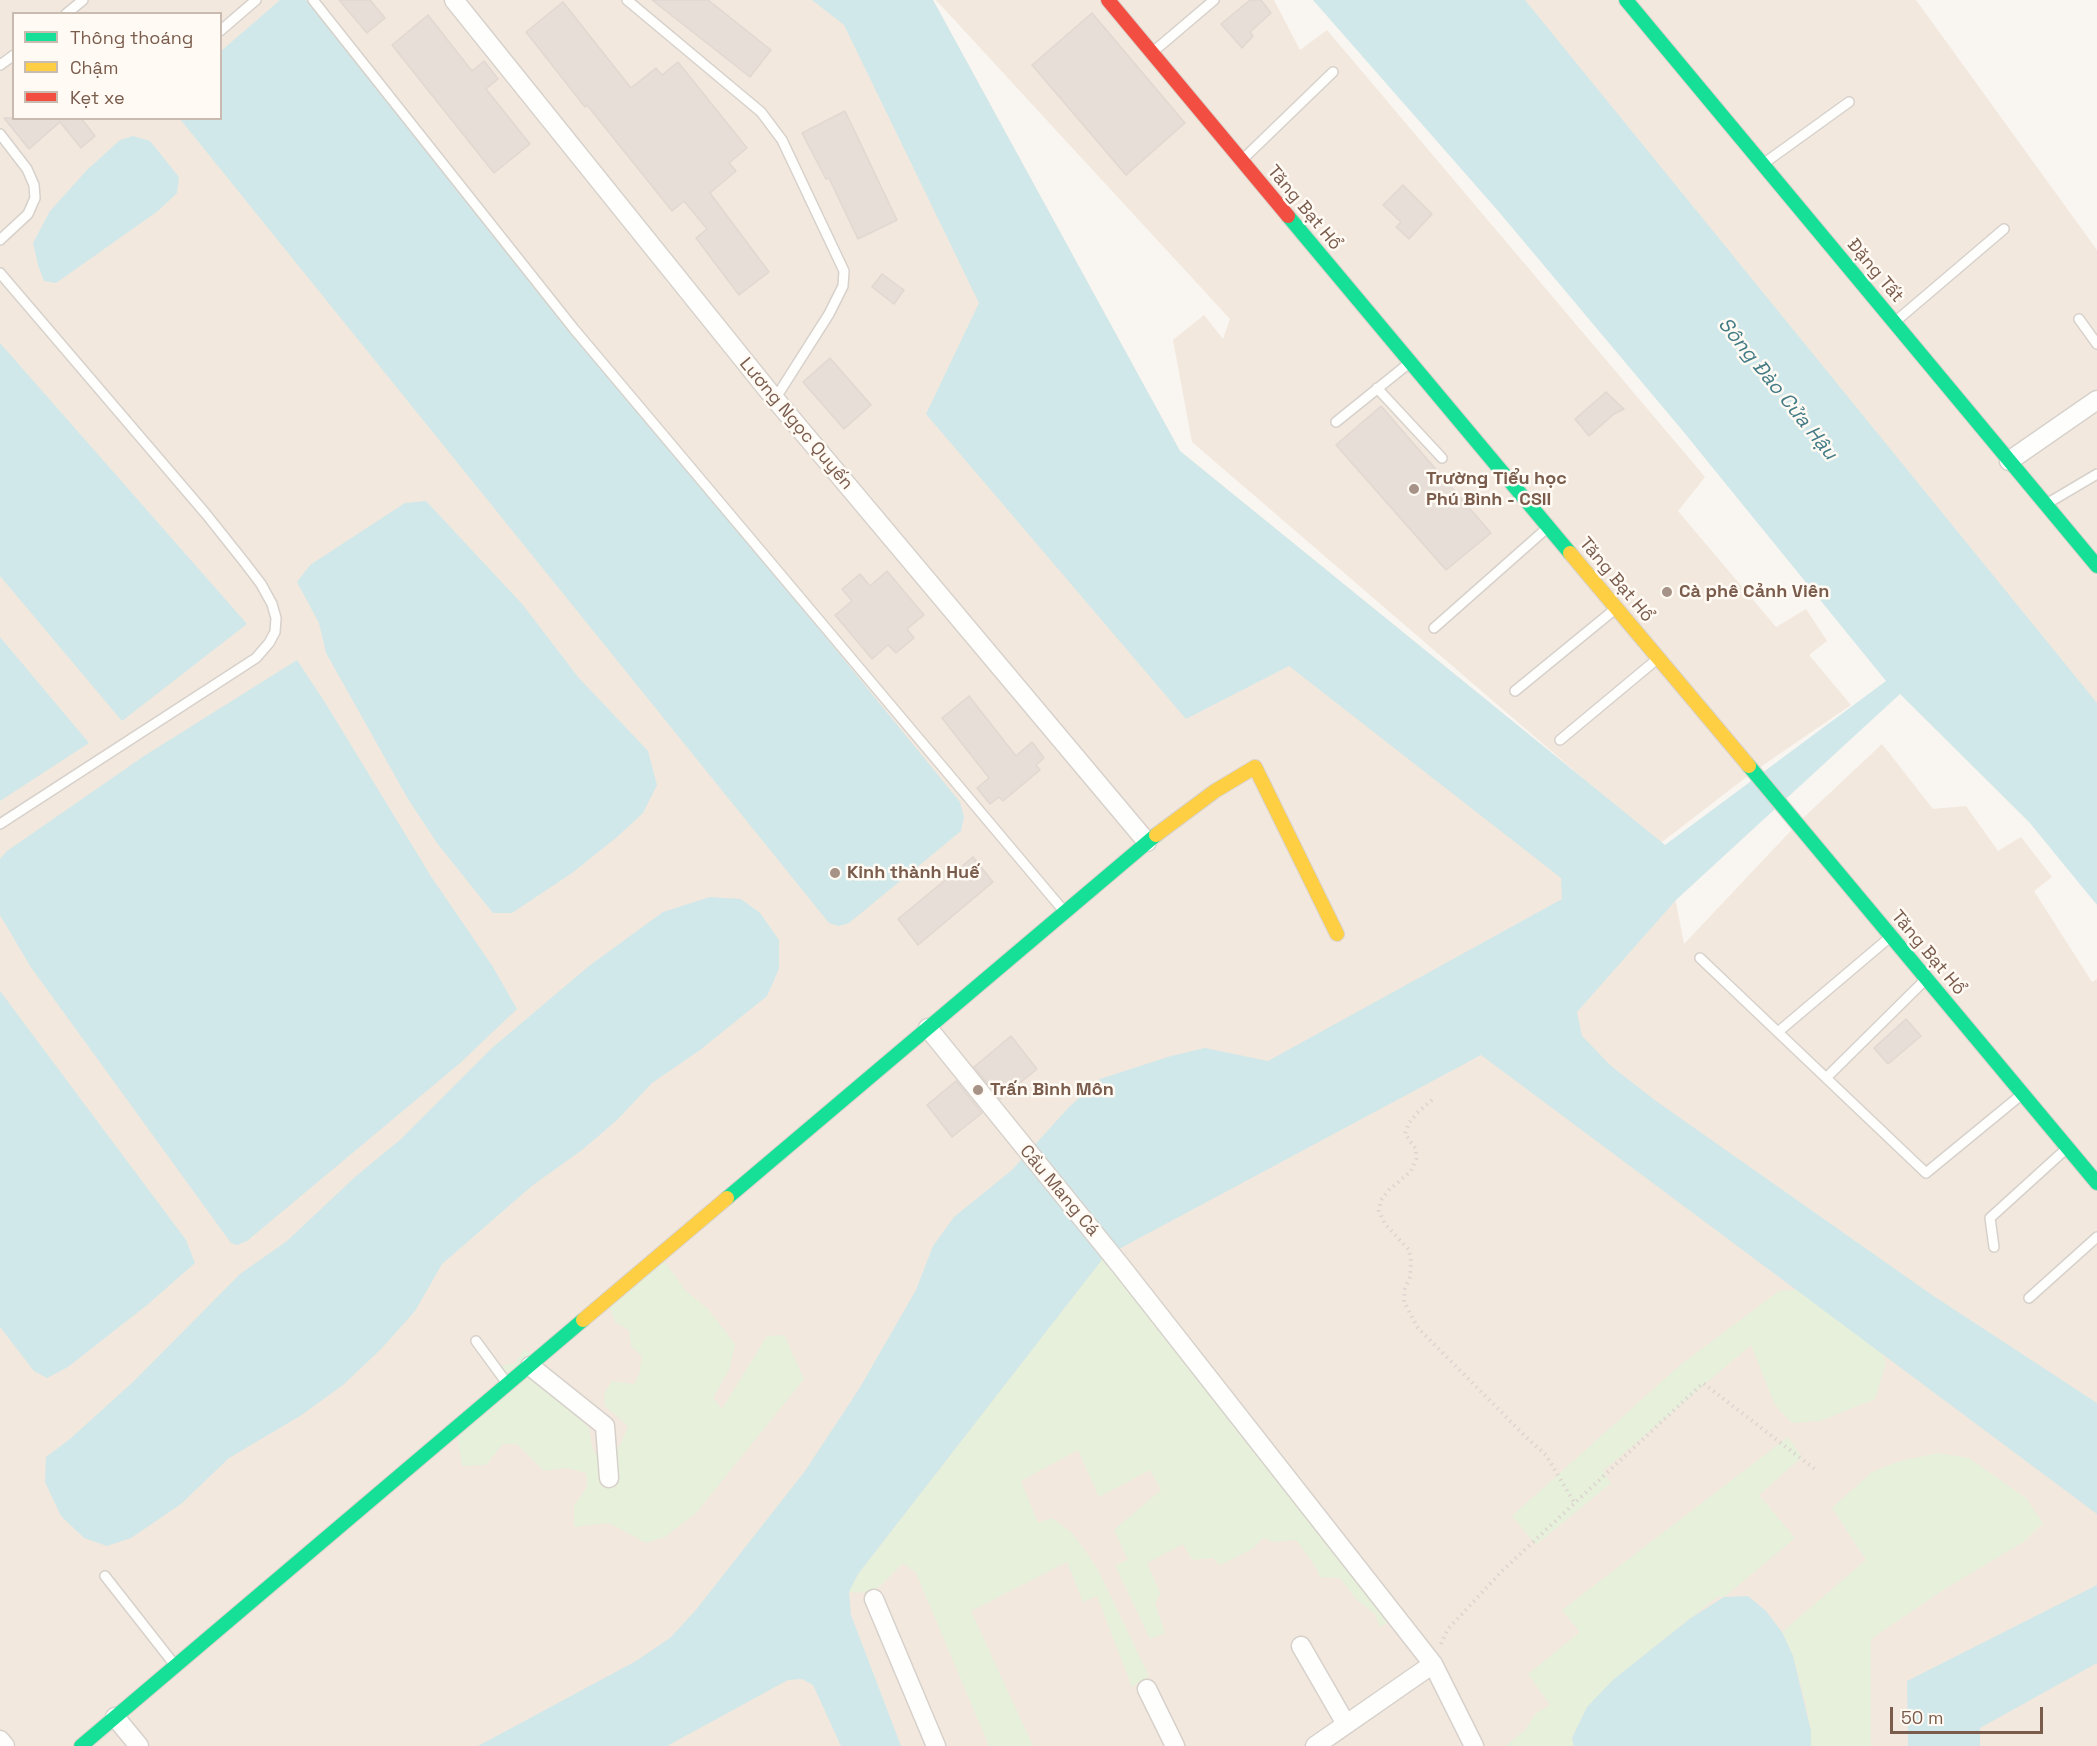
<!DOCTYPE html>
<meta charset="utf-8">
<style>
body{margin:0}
#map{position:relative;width:2097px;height:1746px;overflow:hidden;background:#f9f5f0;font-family:"Space Grotesk",sans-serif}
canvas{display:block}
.legend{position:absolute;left:12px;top:12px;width:210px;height:108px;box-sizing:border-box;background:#fffaf3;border:2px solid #cabbb1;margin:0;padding:8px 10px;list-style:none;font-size:18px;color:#7a5c4d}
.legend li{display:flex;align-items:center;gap:12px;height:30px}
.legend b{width:30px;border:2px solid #cabbb1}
.scale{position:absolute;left:1890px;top:1707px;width:153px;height:27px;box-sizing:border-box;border:3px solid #7a5c4d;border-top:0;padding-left:8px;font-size:18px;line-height:21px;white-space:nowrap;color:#7a5c4d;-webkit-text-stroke:4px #fffaf3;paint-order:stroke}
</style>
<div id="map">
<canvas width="2097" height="1746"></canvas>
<ul class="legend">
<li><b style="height:8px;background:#16e098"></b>Thông thoáng</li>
<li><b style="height:8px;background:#ffcf43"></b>Chậm</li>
<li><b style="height:8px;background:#f24e42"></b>Kẹt xe</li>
</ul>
<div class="scale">50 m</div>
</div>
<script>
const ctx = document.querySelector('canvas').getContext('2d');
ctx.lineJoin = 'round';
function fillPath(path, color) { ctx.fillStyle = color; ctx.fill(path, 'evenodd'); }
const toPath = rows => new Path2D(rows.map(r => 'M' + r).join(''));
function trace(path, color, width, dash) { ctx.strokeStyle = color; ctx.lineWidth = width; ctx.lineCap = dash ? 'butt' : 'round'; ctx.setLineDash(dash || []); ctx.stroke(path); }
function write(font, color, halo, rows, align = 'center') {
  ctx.font = font + ' "Space Grotesk",sans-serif'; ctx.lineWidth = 5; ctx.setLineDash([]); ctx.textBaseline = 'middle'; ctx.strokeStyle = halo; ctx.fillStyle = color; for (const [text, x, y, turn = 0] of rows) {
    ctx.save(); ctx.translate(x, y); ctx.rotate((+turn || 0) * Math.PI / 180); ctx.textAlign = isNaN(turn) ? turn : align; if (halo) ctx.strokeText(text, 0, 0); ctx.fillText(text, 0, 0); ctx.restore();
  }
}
const residential = toPath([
 [0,0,933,0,1180,451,1585,780,1192,442,1173,340,1204,315,1223,339,1230,319,936,0,1274,0,1300,50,1327,30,1705,477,1678,511,1776,627,1806,609,1827,641,1809,655,1851,705,1753,772,1662,842,1665,845,1684,944,1801,820,1882,744,1933,809,1966,806,1998,851,2021,837,2052,877,2034,891,2092,982,2097,979,2097,1746,0,1746],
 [14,14,220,14,220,118,14,118],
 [1510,0,1916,0,2097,250,2097,716]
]);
const green = toPath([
 [659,1254,686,1291,708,1309,735,1344,730,1368,713,1398,722,1409,767,1336,784,1335,804,1379,696,1513,665,1537,646,1543,609,1523,574,1527,574,1506,587,1487,586,1473,568,1468,544,1471,517,1444,503,1444,486,1465,462,1466,458,1438,497,1392,501,1366,515,1363,525,1349,545,1366,575,1413,589,1428,592,1447,599,1460,610,1456,621,1443,628,1426,605,1406,604,1394,612,1381,634,1384,639,1375,642,1356,631,1346,629,1330,615,1322,608,1303],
 [1104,1257,1394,1619,1380,1627,1375,1614,1356,1599,1340,1578,1320,1577,1315,1566,1296,1540,1273,1542,1264,1538,1251,1550,1220,1565,1213,1558,1192,1560,1183,1544,1147,1563,1160,1593,1155,1604,1165,1633,1150,1639,1115,1565,1128,1560,1114,1530,1161,1490,1150,1470,1099,1497,1078,1450,1021,1481,1038,1523,1052,1518,1072,1533,1087,1553,1099,1572,1149,1676,1132,1687,1097,1596,1083,1602,1067,1562,971,1611,1033,1746,989,1746,916,1573,903,1563,873,1593,849,1592,858,1574],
 [1818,1288,1873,1330,1886,1363,1875,1399,1820,1421,1792,1423,1775,1405,1751,1345,1603,1471,1611,1483,1536,1545,1512,1516,1679,1366,1779,1291],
 [1788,1437,1802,1457,1759,1495,1795,1538,1724,1597,1717,1597,1614,1679,1587,1708,1572,1737,1574,1746,1506,1746,1526,1729,1535,1714,1550,1705,1528,1674,1580,1632,1562,1610],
 [1938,1453,1969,1458,2026,1498,2043,1523,2025,1541,1943,1590,1871,1639,1871,1746,1811,1746,1811,1731,1806,1704,1793,1656,1782,1632,1866,1560,1832,1508,1872,1472,1900,1461]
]);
const water = toPath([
 [280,0,306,0,960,802,964,817,961,831,849,923,839,926,829,923,180,119,220,118,221,51],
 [812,0,933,0,1180,451,1665,845,1886,681,1682,430,1499,212,1313,0,1525,0,2097,703,2097,905,2029,822,1900,694,1676,900,1577,1012,1582,1036,1611,1066,1656,1101,1932,1295,2097,1403,2097,1514,1481,1055,1104,1257,858,1574,849,1592,851,1615,901,1746,841,1746,813,1685,802,1679,788,1680,667,1746,478,1746,636,1661,670,1638,695,1611,805,1471,859,1389,916,1290,933,1246,954,1217,1012,1170,1069,1107,1100,1079,1171,1056,1205,1048,1268,1061,1562,899,1561,878,1289,666,1186,719,926,414,979,303,844,25],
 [133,136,150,141,179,177,177,193,158,211,56,283,44,281,38,265,33,243,50,211,87,170,120,140],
 [0,343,247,624,122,721,0,576],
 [426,501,523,605,578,677,648,751,657,785,643,813,617,837,572,873,512,913,493,913,437,843,408,799,326,653,319,623,297,582,310,565,405,503],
 [0,637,89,743,0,801],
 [297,660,326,704,432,878,493,967,517,1009,459,1064,247,1241,237,1245,231,1243,30,966,0,915,0,859,7,851,144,756],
 [710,897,741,899,760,913,779,940,779,969,767,996,700,1050,652,1083,616,1121,582,1150,533,1185,442,1264,415,1311,381,1349,343,1385,300,1416,229,1458,181,1504,131,1538,107,1546,84,1538,61,1516,45,1482,46,1457,70,1439,134,1381,240,1274,287,1241,355,1177,401,1139,492,1048,589,966,663,912],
 [0,991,186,1240,195,1263,147,1305,68,1367,47,1378,34,1371,0,1327],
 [2097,1585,2097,1663,1980,1728,1980,1746,1908,1746,1907,1681],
 [1748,1596,1766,1611,1782,1632,1793,1656,1811,1731,1811,1746,1574,1746,1572,1738,1587,1707,1614,1679,1691,1618,1724,1597]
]);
const building = toPath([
 [339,0,370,0,385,18,367,33,339,0],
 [652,0,708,0,771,50,750,77,652,0],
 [1250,0,1261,0,1271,13,1250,32,1253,36,1242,48,1221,24,1250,0],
 [563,2,631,88,656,68,662,75,678,62,747,148,729,163,736,171,710,193,769,272,739,295,696,238,707,229,684,201,672,211,587,105,585,107,526,32,563,2],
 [1092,13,1185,123,1126,175,1032,65,1092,13],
 [428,15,472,71,484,61,498,79,486,89,530,144,494,173,392,45,428,15],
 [845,111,897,220,858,239,829,178,826,179,802,133,845,111],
 [4,118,81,118,95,136,81,148,60,122,29,149,4,118],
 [1403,185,1432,214,1409,239,1396,227,1401,222,1383,205,1403,185],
 [882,274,904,290,894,304,872,287,882,274],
 [830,358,871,405,844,429,803,382,830,358],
 [1606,392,1624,409,1614,414,1589,436,1575,419,1606,392],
 [1381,406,1491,533,1446,570,1336,445,1381,406],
 [887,571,924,615,907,629,914,638,896,653,888,645,872,659,835,615,852,601,842,589,860,574,870,586,887,571],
 [969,696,1016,756,1032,742,1044,758,1036,765,1040,770,1003,801,999,797,990,804,977,788,989,778,942,718,969,696],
 [973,857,993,882,918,945,898,919,973,857],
 [1906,1019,1921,1036,1888,1064,1874,1048,1906,1019],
 [1011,1036,1037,1069,1000,1099,974,1067,1011,1036],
 [956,1081,982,1113,952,1137,927,1105,956,1081]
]);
const path = toPath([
 [1432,1100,1417,1113,1409,1123,1405,1134,1416,1149,1416,1159,1411,1171,1389,1190,1381,1200,1379,1211,1385,1224,1409,1250,1411,1261,1410,1277,1405,1289,1404,1302,1418,1328,1528,1439,1546,1455,1575,1504],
 [1441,1644,1448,1629,1502,1571,1703,1383,1816,1470]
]);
const lane = toPath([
 [313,0,574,329,1063,910],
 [627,0,761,112,782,140,844,271,843,286,829,314,775,399],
 [66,14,83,0],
 [220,31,256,0],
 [1154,51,1214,0],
 [0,65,14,55],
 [0,134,27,169,34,185,35,198,28,214,0,240],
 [1242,160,1333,72],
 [1763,164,1849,102],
 [0,273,206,514,245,563,261,584,272,604,276,618,275,632,269,643,256,658,0,824],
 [2079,319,2097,344],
 [1896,321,2004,229],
 [1377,388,1442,458],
 [1336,422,1408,364],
 [2048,503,2097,474],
 [1434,628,1546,529],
 [1515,691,1614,610],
 [1560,740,1656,660],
 [1700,958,1926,1173,2021,1095],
 [1778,1032,1889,938],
 [1826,1078,1925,980],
 [1994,1247,1990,1218,2066,1149],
 [2029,1298,2097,1237],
 [476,1341,506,1382],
 [105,1576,174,1664]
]);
const street = toPath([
 [454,0,775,399,1147,842],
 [2009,461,2097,400],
 [928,1028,1120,1265,1433,1664,1474,1746],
 [530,1366,605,1426,609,1478],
 [874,1599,936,1746],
 [1301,1646,1346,1724],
 [1147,1689,1175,1746],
 [115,1717,139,1746],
 [0,1740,5,1746],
 [1315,1746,1433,1664]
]);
const fast = toPath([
 [1626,0,2097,566],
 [1288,216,1570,553],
 [1749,766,2097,1183],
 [727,1198,1156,835],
 [81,1746,583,1320]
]);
const slow = toPath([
 [1570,553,1749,766],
 [1156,835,1215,791,1255,767,1337,934],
 [583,1320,727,1198]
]);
const jam = toPath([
 [1108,0,1288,216]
]);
const markers = [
 [1414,489,6,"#a69286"],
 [1667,592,6,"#a69286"],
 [835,873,6,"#a69286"],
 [978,1090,6,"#a69286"]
];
const streetNames = [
 ["Tăng Bạt Hổ",1304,208,50],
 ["Đặng Tất",1875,271,50],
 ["Lương Ngọc Quyến",796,424,50],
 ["Tăng Bạt Hổ",1616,580,50],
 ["Tăng Bạt Hổ",1928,953,50],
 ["Cầu Mang Cá",1059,1191,50]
];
const poiNames = [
 ["Trường Tiểu học",1426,479],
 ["Phú Bình - CSII",1426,500],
 ["Cà phê Cảnh Viên",1679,592],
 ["Kinh thành Huế",847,873],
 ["Trấn Bình Môn",990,1090]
];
const waterNames = [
 ["Sông Đào Cửa Hậu",1777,389,51]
];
fillPath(residential, '#f2e8de');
fillPath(green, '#e7f0db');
fillPath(water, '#d0e8ea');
fillPath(building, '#e6ded7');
trace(building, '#e2d8d2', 1.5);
trace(lane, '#d7d1cb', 12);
trace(street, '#d7d1cb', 21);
trace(fast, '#d9d2cb', 16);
trace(slow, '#d9d2cb', 16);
trace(jam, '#d9d2cb', 16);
trace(path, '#dcd5d0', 4, [1.5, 4.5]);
trace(lane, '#fefefd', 9);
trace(street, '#fefefd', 18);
trace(fast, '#16e098', 14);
trace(slow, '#ffcf43', 14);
trace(jam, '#f24e42', 14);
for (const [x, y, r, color] of markers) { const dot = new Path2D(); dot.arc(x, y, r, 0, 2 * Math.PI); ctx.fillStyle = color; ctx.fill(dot); trace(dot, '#fffaf3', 2); }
write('18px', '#7a5c4d', '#fffaf3', streetNames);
write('bold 18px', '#7a5c4d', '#fffaf3', poiNames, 'left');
write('italic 20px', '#437c86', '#fffaf3', waterNames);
</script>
